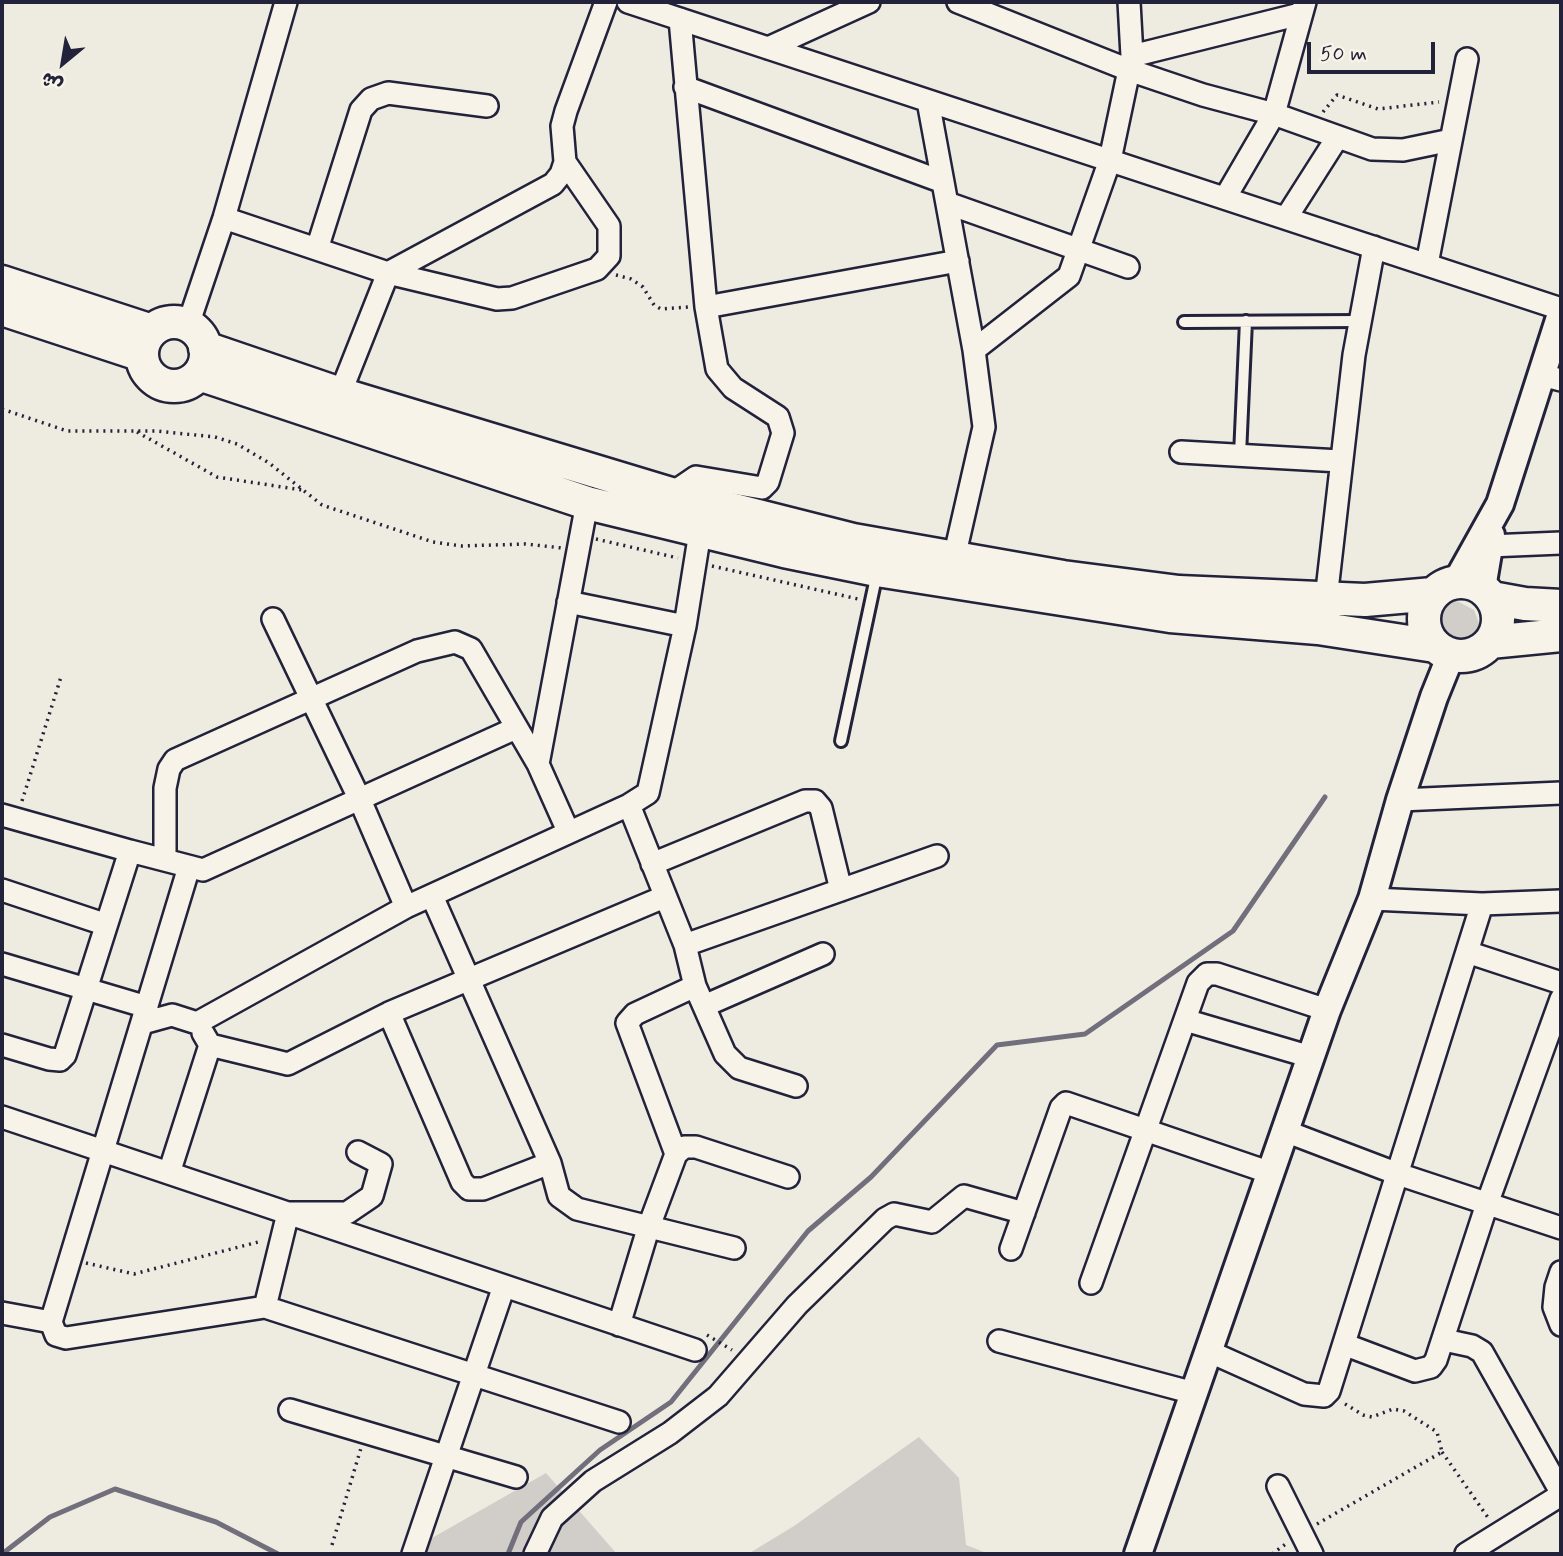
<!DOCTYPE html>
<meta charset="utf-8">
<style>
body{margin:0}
#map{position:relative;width:1563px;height:1556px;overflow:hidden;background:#eeebe1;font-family:Mynerve,"Playpen Sans Arabic",sans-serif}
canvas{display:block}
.frame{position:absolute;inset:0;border:4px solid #22223b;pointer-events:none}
.north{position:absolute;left:28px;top:28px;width:70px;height:70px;-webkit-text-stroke:5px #f7f3e8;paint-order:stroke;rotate:210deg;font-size:19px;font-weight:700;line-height:28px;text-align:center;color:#22223b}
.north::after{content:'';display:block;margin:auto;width:24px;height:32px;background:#22223b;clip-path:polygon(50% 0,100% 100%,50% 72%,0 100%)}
.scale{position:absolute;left:1307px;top:42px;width:128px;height:32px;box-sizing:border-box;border:4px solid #22223b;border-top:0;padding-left:9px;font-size:21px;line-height:24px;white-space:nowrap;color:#22223b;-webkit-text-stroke:5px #f7f3e8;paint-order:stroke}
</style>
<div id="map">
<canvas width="1563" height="1556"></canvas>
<div class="frame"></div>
<div class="north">ش</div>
<div class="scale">50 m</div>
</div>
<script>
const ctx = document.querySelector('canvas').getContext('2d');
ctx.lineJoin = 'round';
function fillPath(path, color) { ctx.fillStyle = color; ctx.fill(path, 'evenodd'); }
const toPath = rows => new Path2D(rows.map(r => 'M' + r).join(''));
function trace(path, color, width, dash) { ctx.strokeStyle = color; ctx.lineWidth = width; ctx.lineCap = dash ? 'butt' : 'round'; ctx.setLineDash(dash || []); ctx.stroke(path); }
const green = toPath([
 [1455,600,1474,610,1480,626,1474,641,1460,650,1430,630,1429,625,1435,609,1444,602],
 [919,1437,959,1478,966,1545,989,1554,748,1554,794,1526],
 [546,1473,617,1554,404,1554]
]);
const stream = toPath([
 [2,1554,50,1517,115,1489,216,1522,278,1554],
 [508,1554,521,1522,600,1450,671,1402,808,1231,871,1177,997,1045,1085,1034,1233,931,1325,797]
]);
const path = toPath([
 [1323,112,1337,95,1378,109,1439,102],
 [616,275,631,279,643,287,654,305,661,309,688,307],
 [2,409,67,431,156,431,215,437,237,444,269,463,322,505,433,542,462,546,525,544,562,548],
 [137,432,217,477,302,490],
 [596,539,678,558],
 [712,566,858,599],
 [22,801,61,677],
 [86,1263,134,1274,262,1241],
 [707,1335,732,1350],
 [1442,1452,1489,1519],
 [1317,1524,1442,1452,1437,1432,1404,1411,1393,1409,1372,1417,1363,1415,1342,1402],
 [332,1545,361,1448],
 [1272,1554,1287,1543]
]);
const service = toPath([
 [1184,322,1360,321],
 [1240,455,1246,321],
 [841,741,877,573]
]);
const minor = toPath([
 [628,2,1561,309],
 [958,2,1129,70,1203,95,1274,114,1372,149,1403,150,1451,140],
 [768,48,869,2],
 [1132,56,1300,14],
 [685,87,943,182],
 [928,101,974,350,984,427,954,558],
 [1225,198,1274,114,1305,2],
 [947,203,1128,267],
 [224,218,388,273,497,299,512,298,597,269,609,256,609,226,565,162],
 [1286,218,1337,138],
 [317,249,361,110,371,99,388,93,487,106],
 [1427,264,1467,59],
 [706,307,958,261],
 [188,325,224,218,286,2],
 [974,350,1069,276,1110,160,1129,70,1132,56,1129,2],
 [1542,375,1561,380],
 [340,394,388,273,553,184,561,174,565,162,562,126,566,111,606,2],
 [1181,452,1340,461],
 [671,494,696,477,762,488,768,482,783,433,778,417,733,388,717,369,706,307,680,19],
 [1489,546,1561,543],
 [1326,599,1354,355,1374,247],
 [568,602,685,626],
 [273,619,360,800,406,907],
 [538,764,587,503],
 [1400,800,1561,793],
 [629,805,685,945,695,986,725,1054,739,1068,796,1086],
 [2,815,130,851,65,1055,60,1060,49,1059,2,1045],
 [130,851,203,870,516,728],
 [165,860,165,788,169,769,175,760,417,651,455,642,471,649,538,764,568,831],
 [652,864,805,801,815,801,821,808,841,890],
 [189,867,51,1322,56,1335,66,1338,265,1307,619,1422],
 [2,890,104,924],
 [1372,899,1482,904,1561,901],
 [685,945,937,856],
 [1467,952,1561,983],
 [2,964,147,1007],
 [704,1006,823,954],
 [389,1013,462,1182,469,1189,483,1189,550,1163,432,896],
 [1185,1020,1311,1057],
 [143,1023,172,1015,197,1023,406,907,629,805,648,793,685,626,700,532],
 [210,1045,288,1064,389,1013,664,897],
 [2,1117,695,1350],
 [1285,1131,1398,1174,1561,1228],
 [676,1154,627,1023,635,1014,695,986],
 [550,1163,559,1196,577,1209,734,1248],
 [169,1173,210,1045,203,1033],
 [1011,1249,1061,1108,1066,1103,1271,1173],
 [1561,1272,1556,1287,1554,1307,1561,1325],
 [1091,1283,1198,983,1207,974,1217,974,1327,1010],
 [265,1307,288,1213,347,1213,372,1196,381,1164,358,1152],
 [2,1313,51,1322],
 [619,1325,648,1229,676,1154,684,1147,696,1147,788,1177],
 [1444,1340,1472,1346,1482,1352,1561,1492],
 [999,1341,1194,1393],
 [1346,1345,1415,1371,1431,1367,1436,1360,1487,1204,1561,999],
 [1208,1351,1304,1394,1324,1396,1329,1391,1482,904],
 [290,1410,516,1477],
 [1278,1486,1312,1554],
 [413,1554,504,1286],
 [535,1554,552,1518,593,1481,670,1433,718,1396,797,1305,885,1219,894,1214,932,1222,964,1196,1024,1213],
 [1466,1554,1561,1495]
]);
const tertiary = toPath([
 [1457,581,1500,504,1561,314],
 [1482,588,1491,535],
 [1138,1554,1327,1010,1372,899,1400,800,1434,697,1451,655]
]);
const primary = toPath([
 [2,282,152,331],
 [2,309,142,355],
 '142 354a32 32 0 1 1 64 0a32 32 0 1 1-64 0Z',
 [205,348,340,394,671,494,853,540,1063,577,1179,592,1365,600,1433,594],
 [199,374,587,503,784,551,877,570,1170,616,1318,628,1435,646],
 '1424 619a37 37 0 1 1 74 0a37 37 0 1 1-74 0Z',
 [1492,598,1525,604,1561,606],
 [1490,642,1561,635]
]);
fillPath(green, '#d1cdc9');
trace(stream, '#716f7b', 5);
trace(service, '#22223b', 16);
trace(minor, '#22223b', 26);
trace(tertiary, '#22223b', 32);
trace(primary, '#22223b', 37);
trace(path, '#22223b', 3.5, [2, 5]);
trace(service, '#f7f3e8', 10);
trace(minor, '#f7f3e8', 21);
trace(tertiary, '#f7f3e8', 26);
trace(primary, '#f7f3e8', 32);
</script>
